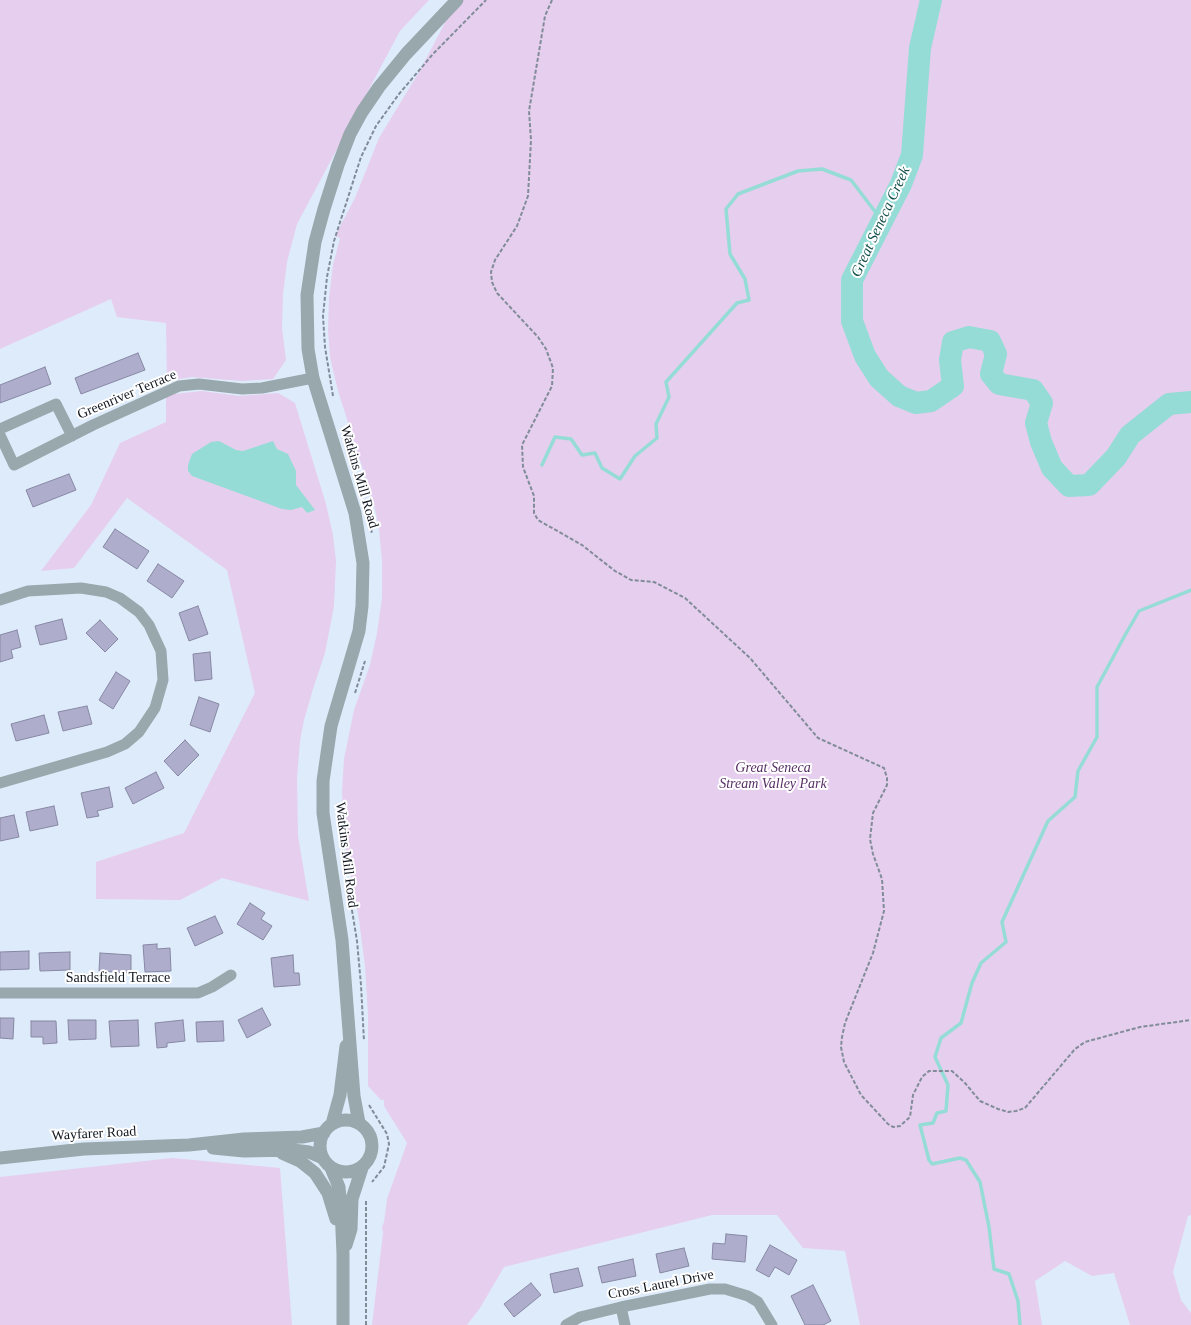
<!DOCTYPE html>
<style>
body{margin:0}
canvas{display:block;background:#deebfb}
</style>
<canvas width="1191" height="1325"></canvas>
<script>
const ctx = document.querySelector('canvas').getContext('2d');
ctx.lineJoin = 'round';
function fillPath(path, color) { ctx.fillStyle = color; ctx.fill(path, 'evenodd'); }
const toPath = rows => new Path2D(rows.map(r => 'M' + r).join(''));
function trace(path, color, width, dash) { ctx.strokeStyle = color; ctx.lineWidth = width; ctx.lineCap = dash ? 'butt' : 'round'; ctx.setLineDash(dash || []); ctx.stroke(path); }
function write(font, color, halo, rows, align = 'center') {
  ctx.font = font + ' Georgia,serif'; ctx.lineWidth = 4; ctx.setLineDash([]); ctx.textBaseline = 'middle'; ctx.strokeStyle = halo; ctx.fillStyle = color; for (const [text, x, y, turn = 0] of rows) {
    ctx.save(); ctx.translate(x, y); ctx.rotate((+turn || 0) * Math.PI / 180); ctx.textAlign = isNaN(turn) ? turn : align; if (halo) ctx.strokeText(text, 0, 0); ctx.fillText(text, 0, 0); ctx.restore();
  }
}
const green = toPath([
 [0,0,429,0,400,31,297,224,287,262,283,294,282,328,286,360,273,379,242,381,192,377,167,381,166,323,117,317,111,299,0,349],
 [457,0,1191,0,1191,1215,1188,1216,1173,1272,1181,1300,1191,1313,1191,1325,1130,1325,1114,1273,1092,1276,1065,1261,1035,1281,1042,1325,860,1325,845,1251,803,1248,777,1215,712,1215,504,1267,480,1308,467,1325,372,1325,383,1233,382,1227,384,1222,387,1199,407,1143,384,1106,384,1100,381,1100,368,1086,368,1015,365,966,359,920,345,843,342,792,344,759,354,710,370,665,377,633,382,598,382,562,379,528,374,504,338,391,330,357,328,330,329,298,333,265,340,238,335,236,355,198,379,138,419,72],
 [202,391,239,396,278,393,295,403,326,504,333,535,336,561,334,606,325,653,313,689,304,720,300,741,297,778,298,836,309,901,222,878,180,900,96,899,96,862,184,833,255,693,227,570,127,498,74,568,41,571,91,505,120,443,166,422,166,397,174,394],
 [172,1158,280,1168,292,1325,0,1325,0,1177]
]);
const water = toPath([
 [219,441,236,450,243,451,273,441,277,449,288,454,296,471,296,485,315,510,307,513,302,507,291,510,282,509,192,476,188,471,188,465,192,454,211,442]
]);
const stream = toPath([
 [542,465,555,437,571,439,582,455,595,453,602,468,620,479,635,456,657,438,656,424,669,397,666,382,737,303,749,300,745,279,730,254,726,209,738,194,798,171,822,169,851,180,883,222],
 [1020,1325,1018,1301,1009,1274,994,1269,989,1227,980,1182,966,1160,960,1158,932,1164,929,1160,920,1125,933,1123,937,1113,946,1111,948,1085,935,1057,941,1038,961,1023,972,983,981,963,1006,942,1002,922,1048,821,1075,797,1078,771,1097,737,1097,687,1124,637,1139,611,1191,590]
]);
const river = toPath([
 [931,0,920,48,912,155,901,184,852,280,852,321,865,356,879,378,899,396,916,403,931,401,953,386,950,360,953,342,969,337,990,341,996,354,991,374,999,384,1033,390,1042,403,1036,423,1041,442,1052,468,1069,486,1089,485,1116,457,1130,435,1169,404,1191,402]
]);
const building = toPath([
 [138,353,145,370,81,394,75,378,138,353],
 [45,367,51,384,0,403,0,385,45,367],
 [69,474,76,490,33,507,26,490,69,474],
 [115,529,149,551,137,569,103,547,115,529],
 [158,564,184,581,172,598,147,581,158,564],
 [198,606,208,634,189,641,179,613,198,606],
 [62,619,67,639,40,645,35,626,62,619],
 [100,620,118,639,105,652,86,633,100,620],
 [17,630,21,647,11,650,13,658,0,662,0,635,17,630],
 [210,652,212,679,195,681,193,654,210,652],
 [116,672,130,681,113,709,99,700,116,672],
 [199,697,219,704,210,732,190,725,199,697],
 [87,706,92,724,63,731,58,712,87,706],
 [44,715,49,733,16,741,11,724,44,715],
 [185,740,199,755,178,776,164,761,185,740],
 [156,772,164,788,133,804,125,788,156,772],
 [109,787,113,807,97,811,99,816,87,818,81,793,109,787],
 [54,806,58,825,30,831,26,812,54,806],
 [14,815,19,837,0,841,0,818,14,815],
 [250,903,265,913,261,919,272,926,263,940,237,924,250,903],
 [215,916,223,933,195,946,187,928,215,916],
 [157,944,157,949,170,948,171,971,145,972,143,945,157,944],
 [29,951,29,969,0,970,0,952,29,951],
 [70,952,70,970,40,971,39,953,70,952],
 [100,953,131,955,131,973,99,971,100,953],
 [293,955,294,973,299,973,300,985,274,987,271,958,293,955],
 [262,1008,271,1025,247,1038,238,1020,262,1008],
 [0,1018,14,1018,13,1039,0,1038,0,1018],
 [68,1020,96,1020,96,1039,69,1040,68,1020],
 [138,1020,139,1046,111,1047,109,1021,138,1020],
 [183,1020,185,1041,167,1043,167,1047,157,1048,155,1023,183,1020],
 [31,1021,56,1021,57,1043,43,1044,43,1037,31,1037,31,1021],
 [223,1021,224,1041,197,1042,196,1022,223,1021],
 [726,1234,747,1236,745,1262,712,1259,713,1243,725,1244,726,1234],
 [770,1245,797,1260,789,1275,775,1267,769,1277,756,1270,770,1245],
 [684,1248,689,1266,660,1273,656,1254,684,1248],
 [633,1259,636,1276,602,1283,598,1267,633,1259],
 [578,1268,583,1286,554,1293,550,1274,578,1268],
 [531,1283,541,1295,514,1317,504,1304,531,1283],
 [813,1285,831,1321,823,1325,805,1325,791,1296,813,1285]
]);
const path = toPath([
 [552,0,545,16,529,111,531,140,528,196,517,226,495,260,491,272,492,282,497,293,538,337,546,349,553,368,552,386,522,445,523,467,534,496,534,513,538,520,582,545,615,571,631,580,654,582,685,598,750,658,818,738,884,768,887,778,887,785,873,813,870,839,873,854,882,879,884,911,873,953,845,1023,842,1037,841,1047,844,1062,861,1095,888,1124,893,1127,900,1126,910,1117,913,1095,922,1077,929,1071,952,1071,965,1083,980,1101,998,1109,1008,1112,1016,1111,1025,1108,1075,1049,1085,1042,1140,1027,1191,1020],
 [333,396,325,347,323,316,327,277,334,241,361,157,376,126,399,94,433,54,486,0],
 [359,478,363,491],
 [369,517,372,534],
 [355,693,365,661],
 [350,898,357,941,361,985,364,1041],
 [369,1105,387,1134,389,1144,384,1167,372,1182],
 [366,1325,366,1199]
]);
const minor = toPath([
 [0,429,56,404,72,436],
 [0,435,14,465,93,425,179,386,199,384,242,389,262,388,313,378],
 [0,600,28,591,81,588,106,592,120,598,139,612,149,625,161,651,163,680,155,708,139,732,125,744,107,752,0,783],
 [0,993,198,993,212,987,231,975],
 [621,1307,625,1325],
 [566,1325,580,1317,621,1307,710,1289,725,1289,748,1296,758,1302,772,1325]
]);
const tertiary = toPath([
 '320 1146a26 26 0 1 1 52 0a26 26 0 1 1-52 0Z',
 [359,1123,354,1096,342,940,323,813,323,781,331,726,359,631,362,606,363,563,355,513,313,378,308,349,307,295,315,242,324,209,338,165,350,134,362,112,379,87,406,54,457,0],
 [332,1124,340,1095,346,1046],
 [213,1148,244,1151,293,1150,309,1152,323,1158],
 [282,1153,300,1161,315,1173,328,1193,336,1219],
 [0,1158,84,1149,189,1145,244,1139,302,1137,324,1133],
 [331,1168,339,1187,341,1208,343,1254,343,1325],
 [346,1245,351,1229,352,1199,362,1168]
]);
const streetNames = [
 ["Greenriver Terrace",127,395,-23],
 ["Watkins Mill Road",359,477,74],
 ["Watkins Mill Road",346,855,83],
 ["Sandsfield Terrace",118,978],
 ["Wayfarer Road",94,1134,-3],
 ["Cross Laurel Drive",661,1285,-11]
];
const parkNames = [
 ["Great Seneca",773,768],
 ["Stream Valley Park",773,784]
];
const waterNames = [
 ["Great Seneca Creek",881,222,-65]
];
fillPath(green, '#e6ceef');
fillPath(water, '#96dcd6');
trace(stream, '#96dcd6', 3.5);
trace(river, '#96dcd6', 22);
fillPath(building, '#aeaecc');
trace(building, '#8788a4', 1);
trace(path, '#818c99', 2, [4, 2]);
trace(minor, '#99a8ad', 11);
trace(tertiary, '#99a8ad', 13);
write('14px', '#101720', '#fff', streetNames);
write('italic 14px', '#562e64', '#fff', parkNames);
write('italic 15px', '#13504c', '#fff', waterNames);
</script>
